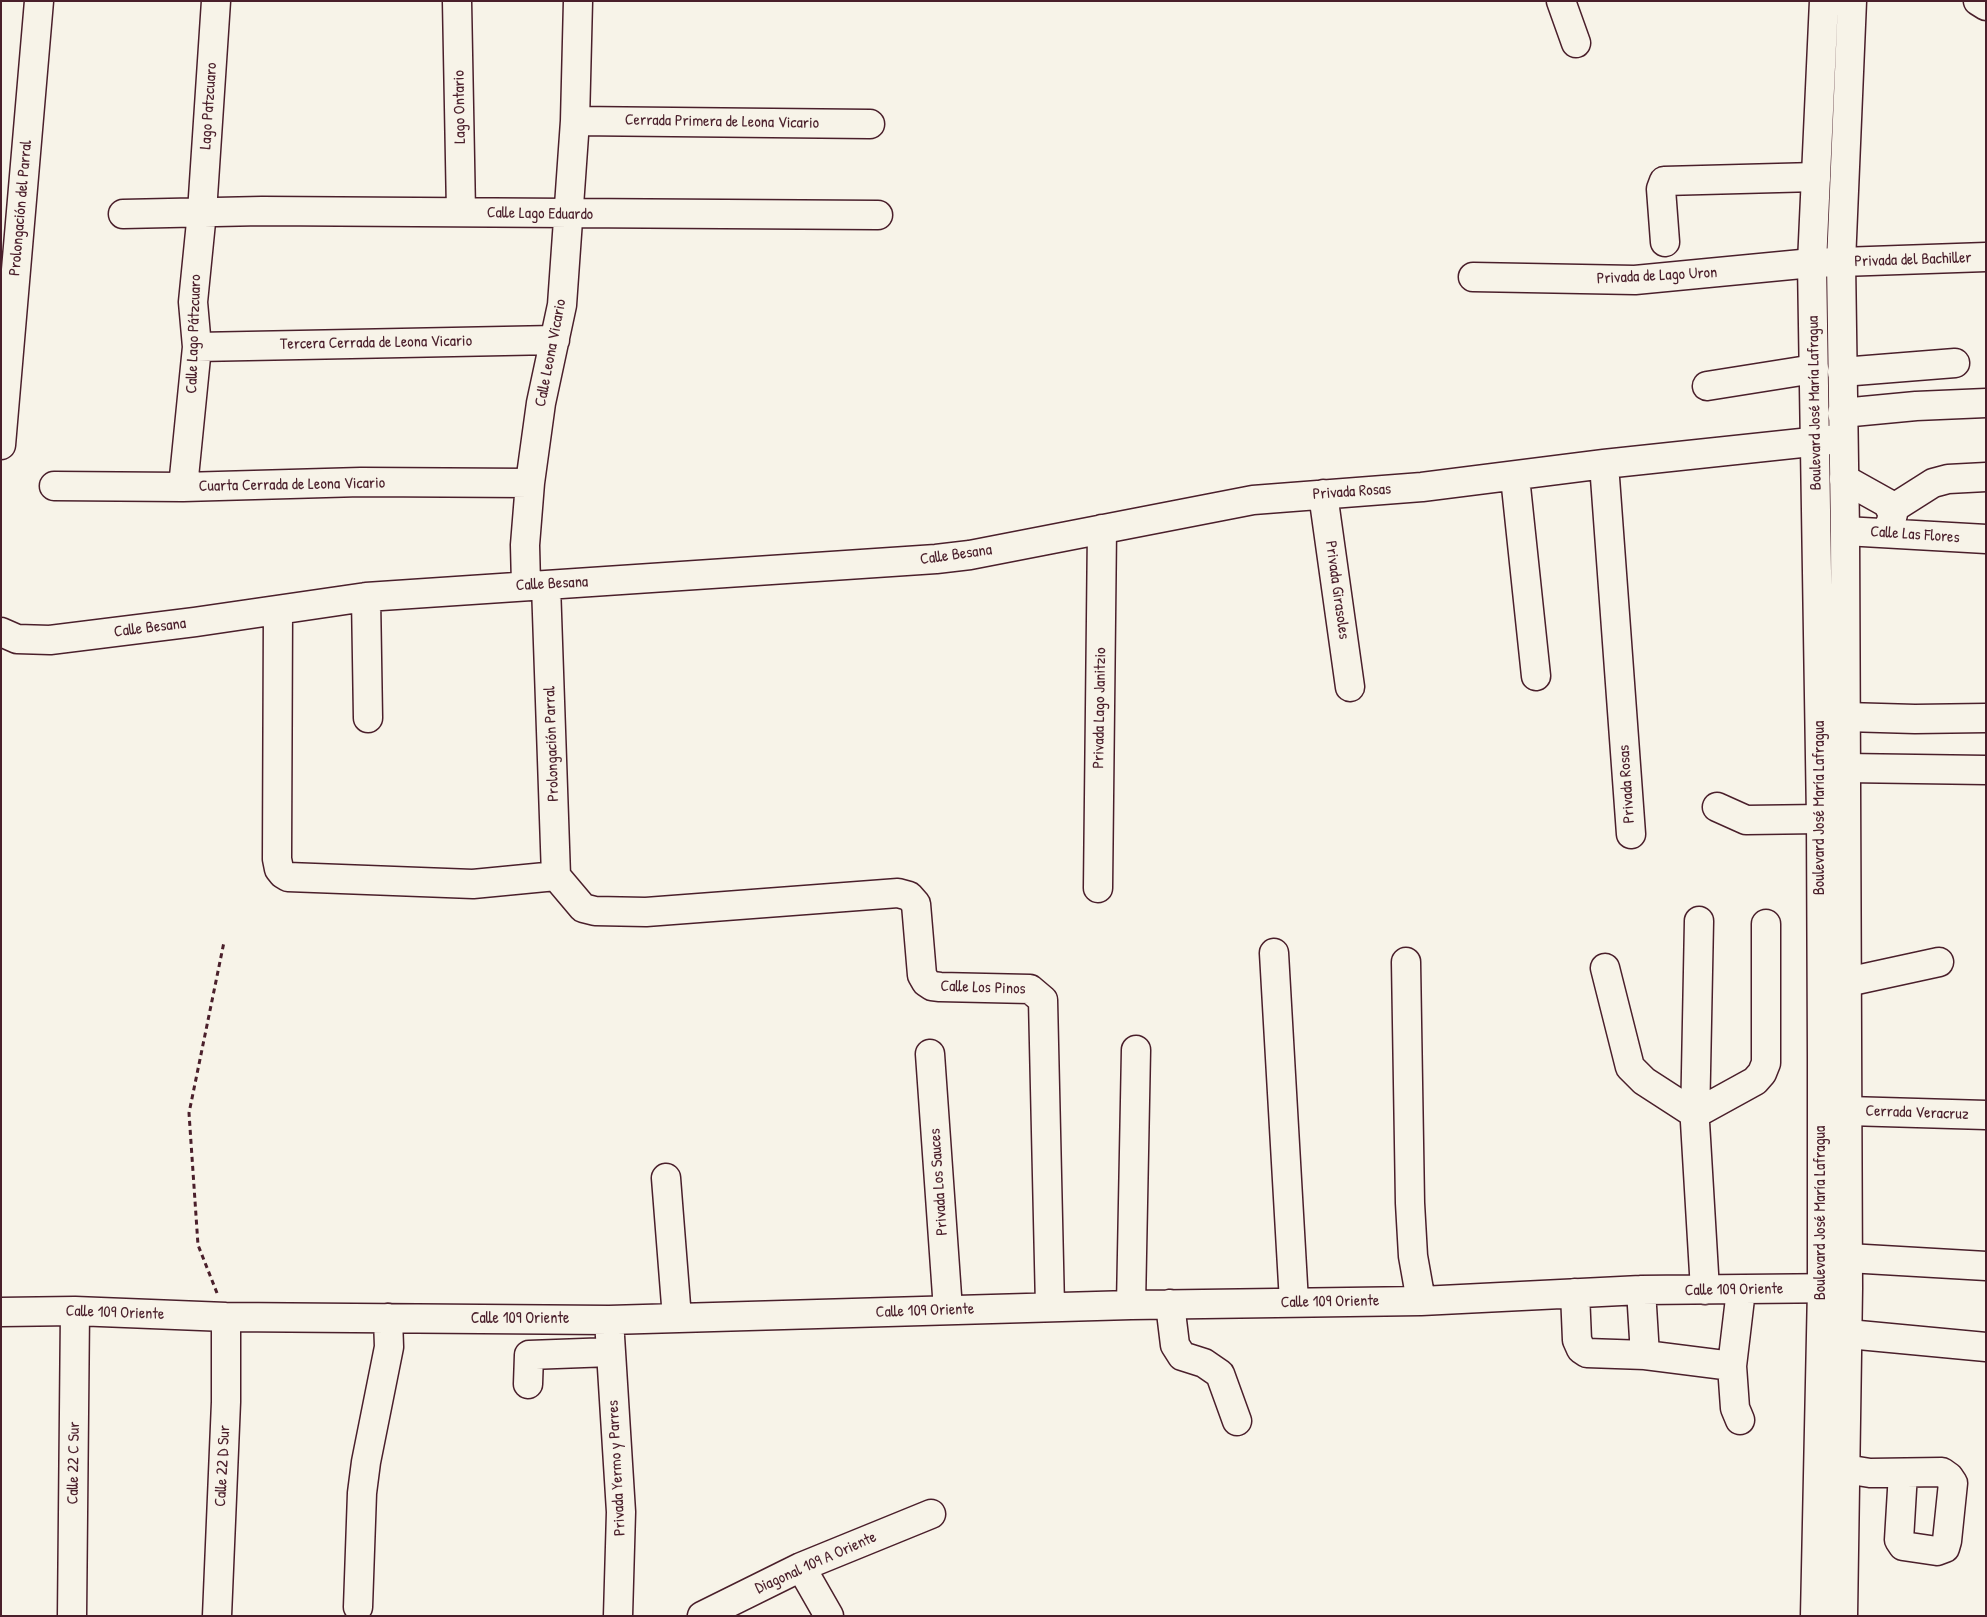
<!DOCTYPE html>
<meta charset="utf-8">
<style>
body{margin:0}
#map{position:relative;width:1987px;height:1617px;overflow:hidden;background:#f7f3e8;font-family:"Patrick Hand",sans-serif}
canvas{display:block}
.frame{position:absolute;inset:0;border:2px solid #4a1f2b;pointer-events:none}
</style>
<div id="map">
<canvas width="1987" height="1617"></canvas>
<div class="frame"></div>
</div>
<script>
const ctx = document.querySelector('canvas').getContext('2d');
ctx.lineJoin = 'round';
const toPath = rows => new Path2D(rows.map(r => 'M' + r).join(''));
function trace(path, color, width, dash) { ctx.strokeStyle = color; ctx.lineWidth = width; ctx.lineCap = dash ? 'butt' : 'round'; ctx.setLineDash(dash || []); ctx.stroke(path); }
function write(font, color, halo, rows, align = 'center') {
  ctx.font = font + ' "Patrick Hand",sans-serif'; ctx.lineWidth = 4.5; ctx.setLineDash([]); ctx.textBaseline = 'middle'; ctx.strokeStyle = halo; ctx.fillStyle = color; for (const [text, x, y, turn = 0] of rows) {
    ctx.save(); ctx.translate(x, y); ctx.rotate((+turn || 0) * Math.PI / 180); ctx.textAlign = isNaN(turn) ? turn : align; if (halo) ctx.strokeText(text, 0, 0); ctx.fillText(text, 0, 0); ctx.restore();
  }
}
const path = toPath([
 [217,1293,198,1245,189,1113,224,942]
]);
const minor = toPath([
 [457,1,461,212],
 [1561,1,1576,43],
 [575,121,870,124],
 [123,214,262,211,878,215],
 [1665,242,1661,189,1664,181,1816,177],
 [1473,277,1635,280,1812,263,1986,257],
 [197,347,555,340],
 [1842,372,1955,363],
 [1707,386,1814,369],
 [1842,413,1916,406,1986,403],
 [1,445,39,1],
 [1604,464,1631,834],
 [1515,477,1536,676],
 [1844,479,1887,503,1893,514,1890,525],
 [54,486,183,487,361,482,530,483],
 [183,487,197,347,193,302,202,212,216,1],
 [1323,494,1350,687],
 [1892,509,1933,483,1948,479,1986,477],
 [1845,531,1986,539],
 [526,585,525,545,530,483,541,403,562,305,575,121,578,1],
 [546,585,556,876,583,908,595,911,646,912,898,893,909,896,916,904,922,975,926,982,932,986,940,987,1030,989,1043,1000,1050,1307],
 [366,597,368,718],
 [278,610,277,859,279,869,283,874,288,877,473,884,556,876],
 [1,632,17,639,50,640,195,622,366,597,936,559,970,555,1253,500,1422,487,1604,464,1839,439],
 [1846,717,1915,719,1986,718],
 [1846,768,1986,770],
 [1717,807,1746,820,1821,819],
 [1098,888,1102,529],
 [1699,921,1695,1122,1705,1290],
 [1274,953,1294,1302],
 [1406,962,1410,1203,1413,1256,1421,1301],
 [1605,968,1630,1067,1644,1081,1695,1114,1755,1081,1762,1073,1766,1063,1766,924],
 [1847,982,1939,962],
 [930,1054,948,1310],
 [1848,1111,1986,1115],
 [666,1178,677,1318],
 [1848,1258,1986,1266],
 [1641,1290,1645,1355,1732,1366],
 [1575,1293,1577,1340,1581,1349,1587,1353,1645,1355],
 [1170,1304,1175,1345,1182,1356,1204,1363,1220,1374,1237,1421],
 [1131,1305,1136,1050],
 [1,1312,75,1311,226,1317,609,1320,1131,1305,1421,1301,1641,1290,1847,1288],
 [609,1320,621,1512,618,1616],
 [1848,1334,1986,1347],
 [528,1384,529,1355,611,1352],
 [1740,1420,1735,1408,1732,1366,1741,1290],
 [1845,1469,1870,1473,1942,1472,1949,1477,1953,1483,1947,1541,1945,1548,1937,1551,1903,1546,1899,1540,1903,1473],
 [801,1567,829,1616],
 [358,1607,362,1493,366,1462,389,1347,388,1318],
 [72,1616,75,1311],
 [217,1616,226,1402,226,1317],
 [702,1616,801,1567,931,1514]
]);
const major = toPath([
 [1978,1,1986,6],
 [1815,1616,1822,1289,1822,1059,1821,819,1812,263,1824,1],
 [1843,1616,1848,1288,1845,531,1841,262,1852,1]
]);
const streetNames = [
 ["Lago Patzcuaro",209,106,-86],
 ["Lago Ontario",460,107,-91],
 ["Cerrada Primera de Leona Vicario",722,122,1],
 ["Prolongación del Parral",21,208,-85],
 ["Calle Lago Eduardo",540,214,1],
 ["Privada del Bachiller",1913,260,-2],
 ["Privada de Lago Uron",1657,276,-3],
 ["Calle Lago Pátzcuaro",194,334,-88],
 ["Tercera Cerrada de Leona Vicario",376,343,-1],
 ["Calle Leona Vicario",551,353,-79],
 ["Boulevard José María Lafragua",1815,403,-91],
 ["Cuarta Cerrada de Leona Vicario",292,485,-1],
 ["Privada Rosas",1352,492,-4],
 ["Calle Las Flores",1915,535,4],
 ["Calle Besana",956,555,-8],
 ["Calle Besana",552,584,-3],
 ["Privada Girasoles",1337,590,82],
 ["Calle Besana",150,628,-7],
 ["Privada Lago Janitzio",1100,708,-89],
 ["Prolongación Parral",552,744,-92],
 ["Privada Rosas",1627,784,-94],
 ["Boulevard José María Lafragua",1820,808,-90],
 ["Calle Los Pinos",983,988,2],
 ["Cerrada Veracruz",1917,1113,2],
 ["Privada Los Sauces",939,1182,-94],
 ["Boulevard José María Lafragua",1821,1213,-90],
 ["Calle 109 Oriente",1734,1290,-1],
 ["Calle 109 Oriente",1330,1302,-1],
 ["Calle 109 Oriente",925,1311,-2],
 ["Calle 109 Oriente",115,1313,2],
 ["Calle 109 Oriente",520,1319],
 ["Calle 22 C Sur",74,1463,-89],
 ["Calle 22 D Sur",223,1466,-87],
 ["Privada Yermo y Parres",617,1468,-93],
 ["Diagonal 109 A Oriente",816,1563,-24]
];
trace(minor, '#4a1f2b', 31);
trace(major, '#4a1f2b', 31);
trace(path, '#4a1f2b', 3, [5, 4]);
trace(minor, '#f7f3e8', 28);
trace(major, '#f7f3e8', 28);
write('16px', '#4a1f2b', '#f7f3e8', streetNames);
</script>
